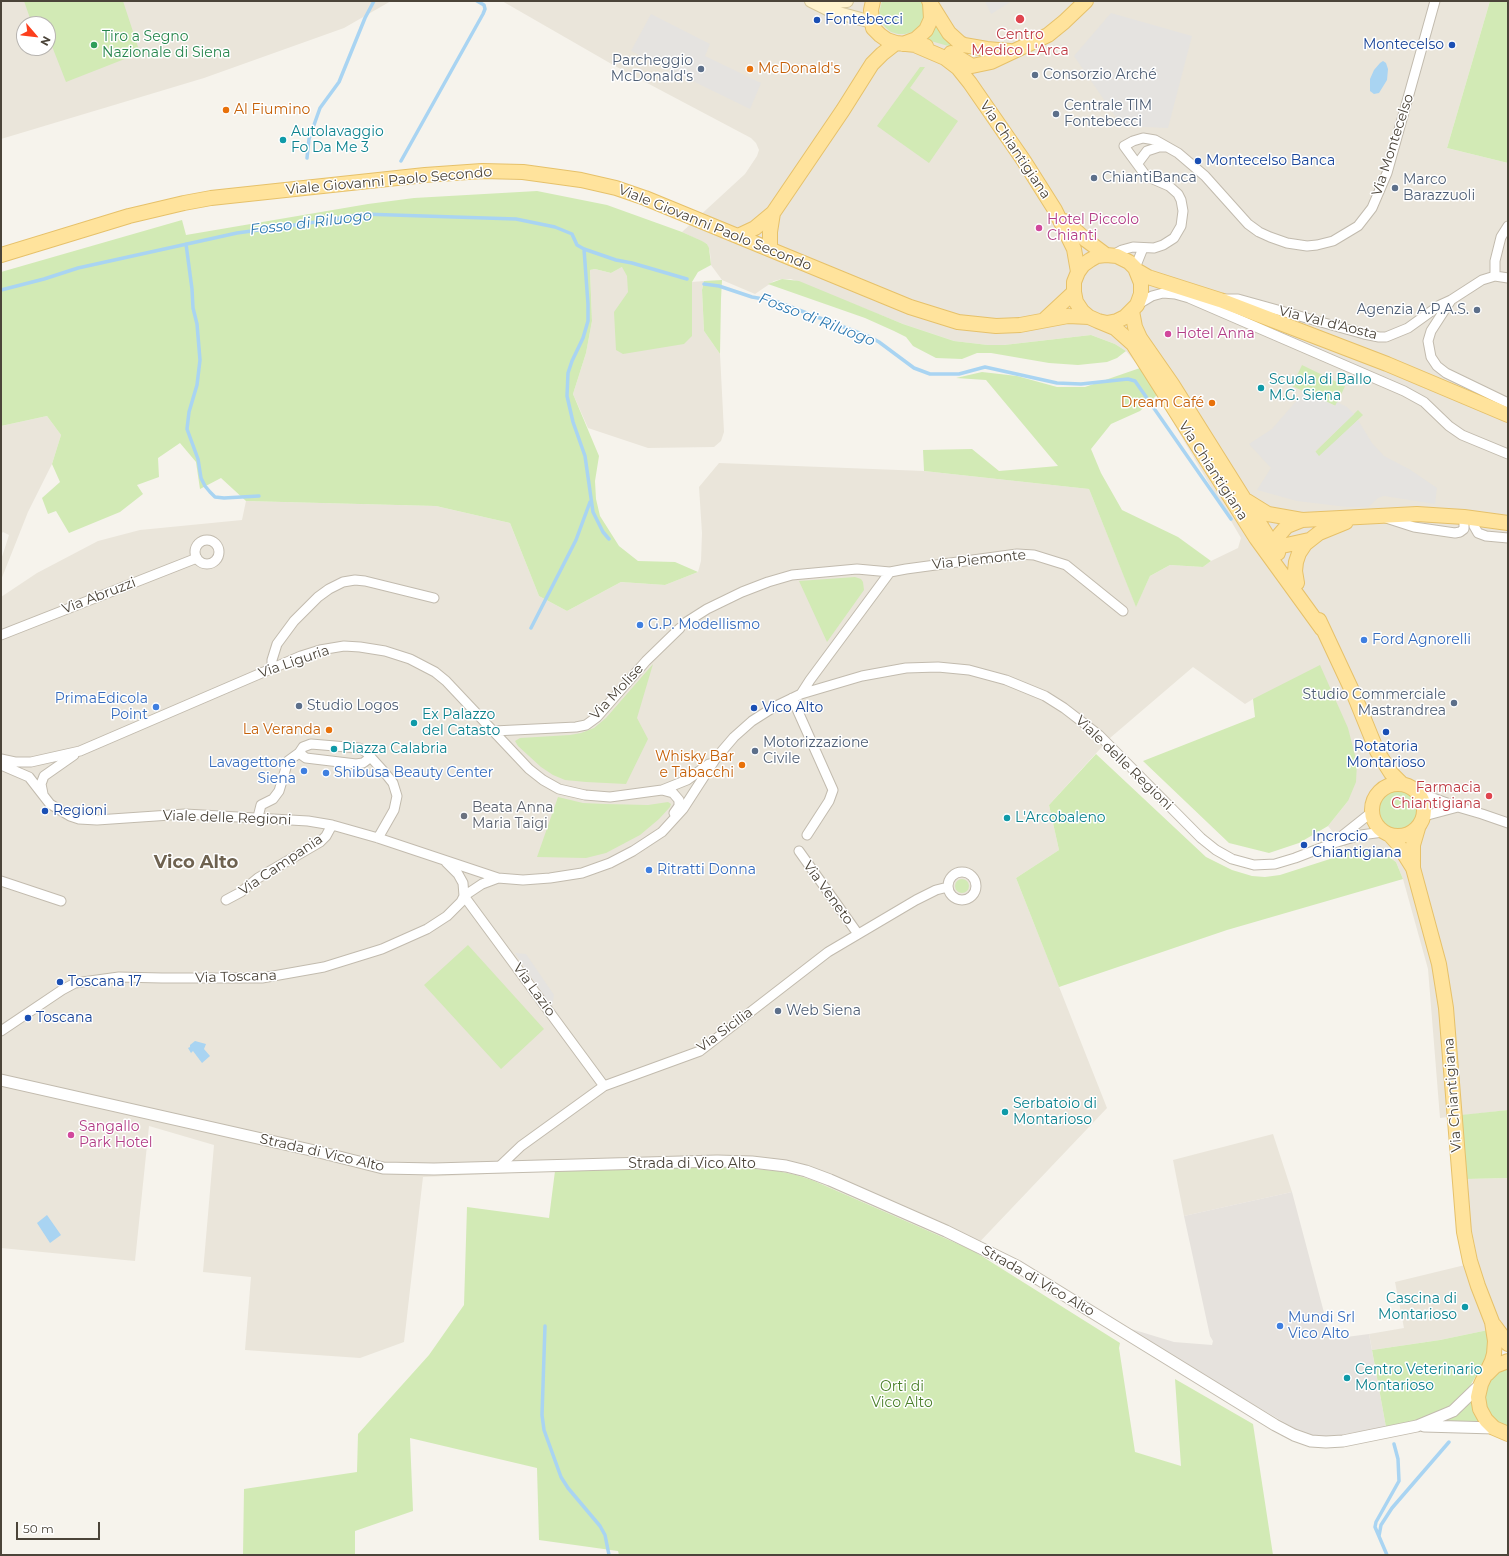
<!DOCTYPE html>
<meta charset="utf-8">
<style>
body{margin:0}
#map{position:relative;width:1509px;height:1556px;overflow:hidden;background:#f6f3ec;font-family:Montserrat,sans-serif}
canvas{display:block}
.frame{position:absolute;inset:0;border:2px solid #4b4439;pointer-events:none}
.north{position:absolute;left:16px;top:16px;width:40px;height:40px;box-sizing:border-box;background:#fff;border:1px solid #b7b4b0;border-radius:50%;rotate:118deg;font-size:11px;font-weight:700;line-height:16px;text-align:center;color:#4b4439}
.north::after{content:'';display:block;margin:auto;width:14px;height:18px;background:#fc3f1d;clip-path:polygon(50% 0,100% 100%,50% 72%,0 100%)}
.scale{position:absolute;left:16px;top:1522px;width:84px;height:18px;box-sizing:border-box;border:2px solid #4b4439;border-top:0;padding-left:5px;font-size:12px;line-height:14px;white-space:nowrap;color:#4b4439;-webkit-text-stroke:3px #fff;paint-order:stroke}
</style>
<div id="map">
<canvas width="1509" height="1556"></canvas>
<div class="frame"></div>
<div class="north">N</div>
<div class="scale">50 m</div>
</div>
<script>
const ctx = document.querySelector('canvas').getContext('2d');
ctx.lineJoin = 'round';
function fillPath(path, color) { ctx.fillStyle = color; ctx.fill(path, 'evenodd'); }
const toPath = rows => new Path2D(rows.map(r => 'M' + r).join(''));
function trace(path, color, width, dash) { ctx.strokeStyle = color; ctx.lineWidth = width; ctx.lineCap = dash ? 'butt' : 'round'; ctx.setLineDash(dash || []); ctx.stroke(path); }
function write(font, color, halo, rows, align = 'center') {
  ctx.font = font + ' Montserrat,sans-serif'; ctx.lineWidth = 3; ctx.setLineDash([]); ctx.textBaseline = 'middle'; ctx.strokeStyle = halo; ctx.fillStyle = color; for (const [text, x, y, turn = 0] of rows) {
    ctx.save(); ctx.translate(x, y); ctx.rotate((+turn || 0) * Math.PI / 180); ctx.textAlign = isNaN(turn) ? turn : align; if (halo) ctx.strokeText(text, 0, 0); ctx.fillText(text, 0, 0); ctx.restore();
  }
}
const residential = toPath([
 [1,1,391,1,344,28,204,78,1,139],
 [24,24,48,24,48,48,24,48],
 [502,1,1490,1,1447,148,1508,163,1508,1110,1440,1118,1428,969,1403,879,1396,862,1381,851,1367,848,1348,851,1328,826,1348,801,1253,699,1245,704,1193,667,1110,738,1049,805,1059,850,1016,878,1107,1108,972,1250,812,1180,796,1175,778,1171,732,1167,555,1171,423,1177,404,1342,360,1358,245,1350,251,1277,203,1272,214,1145,149,1126,135,1261,1,1248,1,597,37,573,98,541,140,530,242,520,246,501,436,506,510,523,539,596,567,611,621,582,665,585,698,572,701,561,702,533,699,487,719,463,924,471,1089,489,1136,606,1150,576,1170,565,1203,567,1211,561,1238,548,1241,538,1157,395,1140,368,1126,351,1115,344,1091,335,1004,345,988,345,954,341,903,324,791,279,782,279,774,281,755,294,722,280,711,265,710,252,707,244,682,232,745,174,757,156,759,150,756,143,751,138,615,66],
 [622,267,692,282,704,281,702,290,704,331,720,354,724,432,721,441,714,447,648,448,588,428,573,394,586,353,592,321,590,270,595,269,611,273],
 [47,416,61,435,52,464,28,512,1,580,1,560,9,535,3,532,1,534,1,426],
 [1273,1134,1292,1192,1184,1216,1173,1160],
 [1508,1178,1508,1336,1501,1324,1486,1289,1477,1258,1471,1227,1466,1179],
 [1465,1265,1488,1330,1440,1340,1372,1350,1369,1334,1404,1328,1395,1282]
]);
const industrial = toPath([
 [1292,1192,1331,1339,1369,1334,1386,1427,1327,1437,1307,1434,1297,1430,1168,1354,1128,1328,1174,1342,1212,1345,1213,1341,1210,1336,1184,1216]
]);
const green = toPath([
 [24,1,123,1,140,53,66,82,48,36,48,24,32,24],
 [882,1,922,1,924,7,924,15,922,22,918,28,912,32,905,34,898,34,891,32,885,27,881,21,879,13],
 [1490,1,1508,1,1508,163,1447,148],
 [937,25,963,50,969,60,952,47,927,40,926,39,935,26],
 [920,67,925,67,910,88,958,121,929,163,877,126],
 [537,191,607,205,682,232,702,241,707,244,709,248,711,265,698,272,692,282,692,336,684,344,623,354,616,350,614,312,628,292,627,276,622,267,611,273,595,269,590,270,592,321,586,353,573,394,599,456,595,481,596,499,600,516,619,546,638,561,675,562,698,572,665,585,621,582,567,611,539,596,510,523,436,506,246,501,221,478,200,489,196,462,180,443,158,458,159,477,137,485,143,494,120,512,69,533,56,511,48,514,42,498,60,482,52,464,61,435,47,416,1,426,1,272,182,220,186,235,368,204,414,198],
 [782,279,799,281,903,324,954,341,988,345,1004,345,1091,335,1115,344,1126,351,1117,358,1107,362,1078,365,1049,363,991,353,977,353,962,359,936,358,913,346,906,337,894,331,865,318,768,284],
 [722,280,721,299,720,354,704,331,702,290,704,281],
 [1302,365,1345,386,1336,406,1292,386],
 [1140,368,1157,395,1140,411,1111,424,1091,449,1101,473,1122,510,1178,537,1211,561,1203,567,1170,565,1150,576,1136,607,1089,489,924,471,923,450,972,449,999,471,1058,466,986,380,956,378,982,372,1017,376,1057,387,1085,387],
 [1358,410,1363,415,1319,457,1315,452],
 [855,577,861,579,863,582,864,590,827,642,799,581],
 [653,664,637,718,648,739,626,784,586,782,565,780,553,775,541,767,518,746,515,741,520,738,570,735,581,733,594,728,606,718],
 [1320,665,1348,728,1357,763,1356,782,1348,801,1328,826,1299,843,1269,853,1229,843,1143,761,1255,717,1253,699],
 [1096,754,1206,857,1232,870,1252,876,1265,877,1280,875,1330,859,1348,851,1367,848,1381,851,1396,862,1403,879,1227,930,1059,987,1016,878,1059,850,1049,805],
 '1377 809a20 20 0 1 1 40 0a20 20 0 1 1-40 0Z',
 [558,797,583,803,605,804,648,805,668,802,671,804,670,807,659,819,640,835,606,853,586,858,537,857],
 '955 886a7 7 0 1 1 14 0a7 7 0 1 1-14 0Z',
 [468,945,544,1029,501,1069,424,985],
 [1508,1110,1508,1178,1466,1179,1461,1115],
 [732,1167,778,1171,796,1175,812,1180,972,1250,1120,1343,1119,1348,1135,1452,1181,1466,1175,1379,1253,1424,1273,1555,619,1555,618,1551,539,1540,537,1468,410,1438,413,1511,355,1531,355,1555,243,1555,244,1489,357,1472,358,1434,429,1355,464,1305,467,1207,549,1218,555,1171],
 [1488,1330,1490,1344,1486,1359,1464,1396,1456,1404,1431,1417,1386,1427,1372,1350,1440,1340],
 [1508,1367,1508,1428,1500,1425,1494,1419,1488,1412,1485,1403,1485,1393,1487,1384,1493,1376,1500,1370],
 [1471,1401,1473,1410,1481,1425,1441,1422]
]);
const parking = toPath([
 [985,1,1012,1,991,14],
 [1111,13,1192,36,1168,128,1122,126,1074,56],
 [651,14,710,44,705,56,761,83,750,109,631,51],
 [1305,391,1335,406,1337,402,1347,407,1354,414,1315,451,1319,456,1358,420,1372,443,1384,456,1409,469,1437,488,1435,504,1384,496,1378,498,1368,507,1347,507,1297,501,1257,490,1271,468,1249,444,1272,429],
 [515,953,526,954,554,995,552,1007]
]);
const water = toPath([
 [1383,61,1386,63,1388,69,1387,80,1379,93,1374,94,1370,91,1370,79,1374,70,1380,63],
 [195,1041,206,1044,204,1049,210,1056,202,1063,193,1051,191,1053,188,1048,190,1047,190,1045],
 [47,1215,61,1235,50,1243,37,1223]
]);
const stream = toPath([
 [307,158,309,139,320,108,339,82,365,18,374,1],
 [401,161,483,14,485,9,484,5,477,1],
 [186,244,192,289,193,308,197,324,200,360,197,385,189,412,187,429,198,459,201,478,205,486,210,492,215,497,224,498,259,496],
 [584,249,588,304,588,321,583,338,572,361,568,373,567,396,573,422,585,456,593,512,603,532,609,539],
 [704,284,719,286,752,297,775,301,870,337,879,342,914,368,930,374,959,374,985,367,1057,383,1081,384,1128,379,1135,381,1231,519],
 [1,290,44,279,78,268,237,233,323,221,362,214,516,219,555,227,572,234,577,245,584,249,616,260,632,263,687,279],
 [531,628,576,540,590,502],
 [545,1326,542,1415,544,1430,561,1477,568,1488,600,1526,605,1535,609,1555],
 [1379,1536,1381,1525,1392,1508,1449,1442],
 [1387,1555,1375,1527,1376,1522,1399,1481,1398,1459,1394,1444]
]);
const minor = toPath([
 [1138,163,1147,151,1159,147,1167,147],
 [1113,255,1122,250,1133,247,1154,248,1163,245,1174,238,1181,226,1183,211,1181,200,1178,194,1169,186,1146,176,1124,146,1133,141,1143,138,1155,140,1178,153,1205,176,1248,224,1259,232,1270,237,1287,243,1307,246,1317,245,1333,241,1358,226,1372,208,1387,173,1435,1],
 [1135,268,1143,248],
 [1495,276,1495,261,1501,237,1508,226],
 [1223,299,1238,299,1364,334,1379,337,1386,337,1408,328,1440,305,1451,300,1482,280,1495,276,1508,278],
 [1451,300,1431,331,1428,341,1431,357,1437,366,1446,373,1508,403],
 [1137,305,1152,296,1163,293,1175,294,1189,298,1404,391,1424,402,1449,426,1462,435,1508,454],
 [1386,518,1414,527,1455,533,1460,532,1464,529,1464,517],
 [1474,518,1474,526,1478,533,1486,536,1508,538],
 '195 552a12 12 0 1 1 24 0a12 12 0 1 1-24 0Z',
 [685,623,707,609,742,592,768,582,792,575,857,569,890,572,906,569,1017,554,1034,555,1066,565,1123,611],
 [1,635,197,558],
 [272,668,272,660,277,644,294,621,318,597,329,589,343,582,355,580,365,581,434,598],
 [801,694,810,680,890,572],
 [792,698,833,790,829,801,807,835],
 [494,731,576,727,586,725,597,717,646,661,680,628],
 [299,753,306,758,356,764,363,763,371,757],
 [1,759,15,762,31,762,80,751,301,656,320,650,344,646,360,647,385,651,410,659,435,672,446,681,529,769,543,780,559,789,585,795,610,797,662,790,687,780,709,764],
 [1,765,29,777,50,804,70,816,79,819,97,820,185,814,308,821,332,825,378,838,498,878,523,880,550,878,582,873,610,863,633,851,662,832,683,809,716,758,734,737,752,721,774,707,801,694,862,676,906,668,938,667,969,670,1006,680,1045,696,1064,708,1099,735,1201,838,1216,850,1232,859,1254,865,1275,864,1295,858,1334,843,1361,835,1383,832],
 [662,790,673,793,679,800,679,806,674,813],
 [1419,793,1458,807,1482,814,1508,823],
 [43,794,41,784,44,776,74,755],
 [1424,816,1458,807],
 [258,817,261,805,273,799,279,791,288,761,299,753,303,747,311,744,359,748,366,752,385,773,393,783,397,796,394,810,378,838],
 [1338,839,1372,812],
 [799,851,858,934],
 '948 886a14 14 0 1 1 28 0a14 14 0 1 1-28 0Z',
 [1,881,61,901],
 [464,896,604,1086],
 [464,896,482,884,498,878],
 [226,900,241,892,258,878,320,842,326,836,332,825],
 [1,1031,62,990,75,983,119,977,162,978,262,978,324,967,382,949,427,929,447,916,461,902,464,896,463,883,458,874,446,862],
 [499,1167,521,1146,604,1086,700,1051,828,952,916,900,936,890,948,887]
]);
const tertiary = toPath([
 [1,1080,315,1151,383,1168,434,1169,717,1161,752,1162,786,1166,806,1171,830,1180,946,1231,1017,1266,1275,1425,1294,1435,1311,1441,1326,1442,1343,1441,1417,1426,1453,1411,1481,1384],
 [1424,1426,1494,1428]
]);
const secondary = toPath([
 [811,1,831,11,872,22],
 [824,1,832,2,847,1]
]);
const primary = toPath([
 [873,1,871,10,872,22,873,28,880,35,887,40,896,43,926,46],
 [929,1,949,33,960,43,964,45,987,49,1010,51],
 [903,44,916,39,926,30,931,19,930,3],
 [917,46,945,58,958,68,970,83,1024,161,1055,210,1074,249,1078,272],
 [951,53,972,66,991,62,1048,35,1064,22,1086,1],
 [1065,221,1086,240,1106,255],
 [738,236,755,228,773,213,843,110,872,64,882,54,896,43],
 [770,249,770,232,773,213],
 [1,255,129,216,184,203,211,198,425,175,482,171,523,172,581,180,616,188,645,198,910,307,958,322,996,326,1020,325,1068,316,1089,317],
 [1136,270,1148,277,1220,300,1387,364,1508,415],
 [1132,311,1135,327,1140,338,1172,384,1278,553],
 [1045,319,1074,292],
 [1098,321,1107,323,1117,321,1125,317,1137,305,1141,294,1141,283,1135,268,1129,262,1117,256,1106,255,1097,256,1090,260,1083,265,1078,272,1074,282,1074,292,1076,302,1082,311,1089,317,1098,321,1115,328,1133,344,1256,538,1322,629],
 [1247,501,1268,514,1302,520,1417,514,1464,517,1508,523],
 [1267,543,1282,546,1309,540],
 [1269,552,1280,534,1287,526,1302,520],
 [1297,583,1295,571,1296,562,1299,553,1305,544,1319,533,1346,522],
 [1319,620,1355,697,1377,751,1391,773,1401,783],
 '1372 810a26 26 0 1 1 52 0a26 26 0 1 1-52 0Z',
 [1390,835,1398,844,1413,868,1439,964,1446,1008,1464,1232,1470,1261,1478,1286,1492,1322,1495,1341,1494,1354,1492,1361,1481,1384,1478,1397,1480,1409,1486,1420,1494,1428,1508,1434],
 [1413,867,1413,845,1418,828],
 [1494,1325,1508,1344],
 [1487,1374,1495,1366,1508,1361]
]);
const markers = [
 [1020,19,5,"#e0444e"],
 [817,20,4,"#1a4fb4"],
 [94,45,4,"#2e9e5b"],
 [1452,45,4,"#1a4fb4"],
 [701,69,4,"#5c6f8a"],
 [750,69,4,"#e8710a"],
 [1035,75,4,"#5c6f8a"],
 [226,110,4,"#e8710a"],
 [1056,114,4,"#5c6f8a"],
 [283,140,4,"#0f9aa8"],
 [1198,161,4,"#1a4fb4"],
 [1094,178,4,"#5c6f8a"],
 [1395,188,4,"#5c6f8a"],
 [1039,228,4,"#d1479c"],
 [1477,310,4,"#5c6f8a"],
 [1168,334,4,"#d1479c"],
 [1261,388,4,"#0f9aa8"],
 [1212,403,4,"#e8710a"],
 [640,625,4,"#3f7fe0"],
 [1364,640,4,"#3f7fe0"],
 [1454,703,4,"#5c6f8a"],
 [299,706,4,"#5c6f8a"],
 [156,707,4,"#3f7fe0"],
 [754,708,4,"#1a4fb4"],
 [414,723,4,"#0f9aa8"],
 [329,730,4,"#e8710a"],
 [1386,732,4,"#1a4fb4"],
 [334,749,4,"#0f9aa8"],
 [755,751,4,"#5c6f8a"],
 [742,765,4,"#e8710a"],
 [304,771,4,"#3f7fe0"],
 [326,773,4,"#3f7fe0"],
 [1489,796,4,"#e0444e"],
 [45,811,4,"#1a4fb4"],
 [464,816,4,"#6b7280"],
 [1007,818,4,"#0f9aa8"],
 [1304,845,4,"#1a4fb4"],
 [649,870,4,"#3f7fe0"],
 [60,982,4,"#1a4fb4"],
 [778,1011,4,"#5c6f8a"],
 [28,1018,4,"#1a4fb4"],
 [1005,1112,4,"#0f9aa8"],
 [71,1135,4,"#d1479c"],
 [1465,1307,4,"#0f9aa8"],
 [1280,1326,4,"#3f7fe0"],
 [1347,1378,4,"#0f9aa8"]
];
const transitNames = [
 ["Fontebecci",825,20],
 ["Montecelso",1444,45,"right"],
 ["Montecelso Banca",1206,161],
 ["Vico Alto",762,708],
 ["Rotatoria",1386,747,"center"],
 ["Montarioso",1386,763,"center"],
 ["Regioni",53,811],
 ["Incrocio",1312,837],
 ["Chiantigiana",1312,853],
 ["Toscana 17",68,982],
 ["Toscana",36,1018]
];
const healthNames = [
 ["Centro",1020,35],
 ["Medico L'Arca",1020,51],
 ["Farmacia",1481,788,"right"],
 ["Chiantigiana",1481,804,"right"]
];
const leisureNames = [
 ["Tiro a Segno",102,37],
 ["Nazionale di Siena",102,53]
];
const serviceNames = [
 ["Parcheggio",693,61,"right"],
 ["McDonald's",693,77,"right"],
 ["Consorzio Arché",1043,75],
 ["Centrale TIM",1064,106],
 ["Fontebecci",1064,122],
 ["ChiantiBanca",1102,178],
 ["Marco",1403,180],
 ["Barazzuoli",1403,196],
 ["Agenzia A.P.A.S.",1469,310,"right"],
 ["Studio Commerciale",1446,695,"right"],
 ["Mastrandrea",1446,711,"right"],
 ["Studio Logos",307,706],
 ["Motorizzazione",763,743],
 ["Civile",763,759],
 ["Web Siena",786,1011]
];
const foodNames = [
 ["McDonald's",758,69,"left"],
 ["Al Fiumino",234,110,"left"],
 ["Dream Café",1204,403],
 ["La Veranda",321,730],
 ["Whisky Bar",734,757],
 ["e Tabacchi",734,773]
];
const cultureNames = [
 ["Autolavaggio",291,132],
 ["Fo Da Me 3",291,148],
 ["Scuola di Ballo",1269,380],
 ["M.G. Siena",1269,396],
 ["Ex Palazzo",422,715],
 ["del Catasto",422,731],
 ["Piazza Calabria",342,749],
 ["L'Arcobaleno",1015,818],
 ["Serbatoio di",1013,1104],
 ["Montarioso",1013,1120],
 ["Cascina di",1457,1299,"right"],
 ["Montarioso",1457,1315,"right"],
 ["Centro Veterinario",1355,1370],
 ["Montarioso",1355,1386]
];
const streetNames = [
 ["Via Montecelso",1393,145,-72],
 ["Via Chiantigiana",1015,150,56],
 ["Viale Giovanni Paolo Secondo",389,181,-5],
 ["Viale Giovanni Paolo Secondo",715,228,22],
 ["Via Val d'Aosta",1328,323,14],
 ["Via Chiantigiana",1213,471,57],
 ["Via Piemonte",979,560,-6],
 ["Via Abruzzi",99,596,-21],
 ["Via Liguria",294,662,-19],
 ["Via Molise",617,692,-47],
 ["Viale delle Regioni",1124,763,44],
 ["Viale delle Regioni",227,818,2],
 ["Via Campania",281,865,-34],
 ["Via Veneto",828,893,54],
 ["Via Toscana",236,977,-2],
 ["Via Lazio",534,990,54],
 ["Via Sicilia",725,1030,-36],
 ["Via Chiantigiana",1453,1095,-94],
 ["Strada di Vico Alto",322,1153,13],
 ["Strada di Vico Alto",692,1164],
 ["Strada di Vico Alto",1038,1281,30]
];
const hotelNames = [
 ["Hotel Piccolo",1047,220],
 ["Chianti",1047,236],
 ["Hotel Anna",1176,334],
 ["Sangallo",79,1127],
 ["Park Hotel",79,1143]
];
const shopNames = [
 ["G.P. Modellismo",648,625],
 ["Ford Agnorelli",1372,640],
 ["PrimaEdicola",148,699,"right"],
 ["Point",148,715,"right"],
 ["Lavagettone",296,763,"right"],
 ["Siena",296,779,"right"],
 ["Shibusa Beauty Center",334,773],
 ["Ritratti Donna",657,870],
 ["Mundi Srl",1288,1318],
 ["Vico Alto",1288,1334]
];
const worshipNames = [
 ["Beata Anna",472,808],
 ["Maria Taigi",472,824]
];
const parkNames = [
 ["Orti di",902,1387],
 ["Vico Alto",902,1403]
];
const waterNames = [
 ["Fosso di Riluogo",311,223,-7],
 ["Fosso di Riluogo",817,320,21]
];
const districtNames = [
 ["Vico Alto",196,863]
];
fillPath(residential, '#eae5da');
fillPath(industrial, '#e6e2dd');
fillPath(green, '#d2eab5');
fillPath(parking, '#e5e3e0');
fillPath(water, '#a9d4f2');
trace(stream, '#a9d4f2', 3.5);
trace(minor, '#c2bbae', 11);
trace(tertiary, '#c2bbae', 13);
trace(secondary, '#d6c79b', 14);
trace(primary, '#e6c16a', 16);
trace(minor, '#fff', 9);
trace(tertiary, '#fff', 11);
trace(secondary, '#fff3cd', 12);
trace(primary, '#ffe39c', 14);
for (const [x, y, r, color] of markers) { const dot = new Path2D(); dot.arc(x, y, r, 0, 2 * Math.PI); ctx.fillStyle = color; ctx.fill(dot); trace(dot, '#fff', 1.5); }
write('14px', '#164399', '#fff', transitNames, 'left');
write('14px', '#be3a42', '#fff', healthNames);
write('14px', '#27864d', '#fff', leisureNames, 'left');
write('14px', '#4e5e75', '#fff', serviceNames, 'left');
write('14px', '#c56008', '#fff', foodNames, 'right');
write('14px', '#0d838f', '#fff', cultureNames, 'left');
write('14px', '#4b4439', '#fff', streetNames);
write('14px', '#b23c85', '#fff', hotelNames, 'left');
write('14px', '#366cbe', '#fff', shopNames, 'left');
write('14px', '#5b616d', '#fff', worshipNames, 'left');
write('14px', '#4a7f2a', '#fff', parkNames);
write('italic 15px', '#2e7ab2', '#fff', waterNames);
write('bold 18px', '#6e6250', '#fff', districtNames);
</script>
